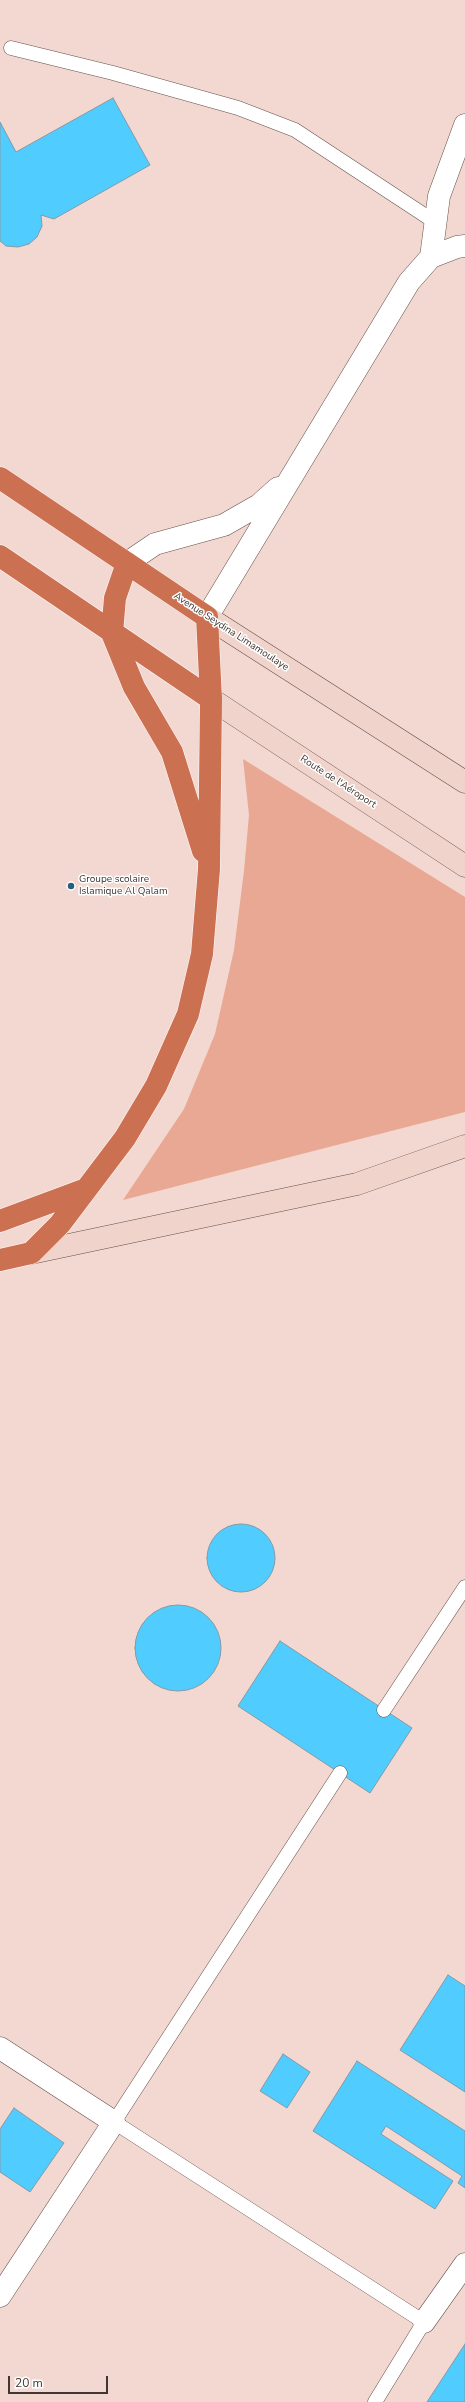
<!DOCTYPE html>
<meta charset="utf-8">
<style>
body{margin:0}
#map{position:relative;width:465px;height:2402px;overflow:hidden;background:#f2d8d0;font-family:"Nunito Sans",sans-serif}
canvas{display:block}
.scale{position:absolute;left:8px;top:2376px;width:100px;height:18px;box-sizing:border-box;border:2px solid #403632;border-top:0;padding-left:5px;font-size:12px;line-height:14px;white-space:nowrap;color:#403632;-webkit-text-stroke:3px #fff;paint-order:stroke}
</style>
<div id="map">
<canvas width="465" height="2402"></canvas>
<div class="scale">20 m</div>
</div>
<script>
const ctx = document.querySelector('canvas').getContext('2d');
ctx.lineJoin = 'round';
function fillPath(path, color) { ctx.fillStyle = color; ctx.fill(path, 'evenodd'); }
const toPath = rows => new Path2D(rows.map(r => 'M' + r).join(''));
function trace(path, color, width, dash) { ctx.strokeStyle = color; ctx.lineWidth = width; ctx.lineCap = dash ? 'butt' : 'round'; ctx.setLineDash(dash || []); ctx.stroke(path); }
function write(font, color, halo, rows, align = 'center') {
  ctx.font = font + ' "Nunito Sans",sans-serif'; ctx.lineWidth = 3; ctx.setLineDash([]); ctx.textBaseline = 'middle'; ctx.strokeStyle = halo; ctx.fillStyle = color; for (const [text, x, y, turn = 0] of rows) {
    ctx.save(); ctx.translate(x, y); ctx.rotate((+turn || 0) * Math.PI / 180); ctx.textAlign = isNaN(turn) ? turn : align; if (halo) ctx.strokeText(text, 0, 0); ctx.fillText(text, 0, 0); ctx.restore();
  }
}
const green = toPath([
 [243,759,465,897,465,1112,123,1200,184,1109,215,1034,234,950,244,871,249,815]
]);
const building = toPath([
 [113,98,150,165,54,219,41,215,42,226,37,237,29,244,18,247,6,246,0,241,0,122,16,152,113,98],
 '207 1558a34 34 0 1 1 68 0a34 34 0 1 1-68 0Z',
 '135 1648a43 43 0 1 1 86 0a43 43 0 1 1-86 0Z',
 [280,1641,412,1728,370,1793,238,1706,280,1641],
 [448,1975,465,1986,465,2092,400,2050,448,1975],
 [283,2054,310,2072,287,2108,260,2091,283,2054],
 [357,2061,465,2131,465,2188,458,2183,462,2176,386,2126,381,2134,453,2181,435,2209,313,2131,357,2061],
 [14,2108,64,2143,30,2192,0,2172,0,2129,14,2108],
 [465,2344,465,2402,427,2402,465,2344]
]);
const lane = toPath([
 [11,48,113,73,238,108,295,130,435,222],
 [384,1710,465,1587],
 [340,1773,114,2122,424,2322,375,2402]
]);
const street = toPath([
 [431,257,439,196,465,125],
 [127,563,155,544,224,525,259,505,278,488],
 [207,617,409,282,431,257,457,247,465,246],
 [0,2048,114,2122,0,2296],
 [424,2322,465,2264]
]);
const secondary = toPath([
 [207,617,465,782],
 [211,699,465,866],
 [31,1253,357,1184,465,1146]
]);
const highway = toPath([
 [0,478,207,617,211,699,209,869,202,954,188,1014,156,1086,125,1138,60,1224,31,1253,0,1260],
 [0,556,211,699],
 [127,563,115,598,112,633,134,687,172,752,203,851],
 [0,1221,86,1189]
]);
const markers = [
 [71,886,4,"#266079"]
];
const streetNames = [
 ["Avenue Seydina Limamoulaye",231,632,33],
 ["Route de l'Aéroport",338,782,33]
];
const poiNames = [
 ["Groupe scolaire",79,880],
 ["Islamique Al Qalam",79,892]
];
fillPath(green, '#e9a893');
fillPath(building, '#50ccff');
trace(building, '#839aa6', 1);
trace(lane, '#66504a', 15);
trace(street, '#66504a', 23);
trace(secondary, '#66504a', 23);
trace(highway, '#fff', 23);
trace(lane, '#fff', 14);
trace(street, '#fff', 22);
trace(secondary, '#f0d4cb', 22);
trace(highway, '#cc7052', 22);
for (const [x, y, r, color] of markers) { const dot = new Path2D(); dot.arc(x, y, r, 0, 2 * Math.PI); ctx.fillStyle = color; ctx.fill(dot); trace(dot, '#fff', 1.5); }
write('10px', '#403632', '#fff', streetNames);
write('10px', '#403632', '#fff', poiNames, 'left');
</script>
